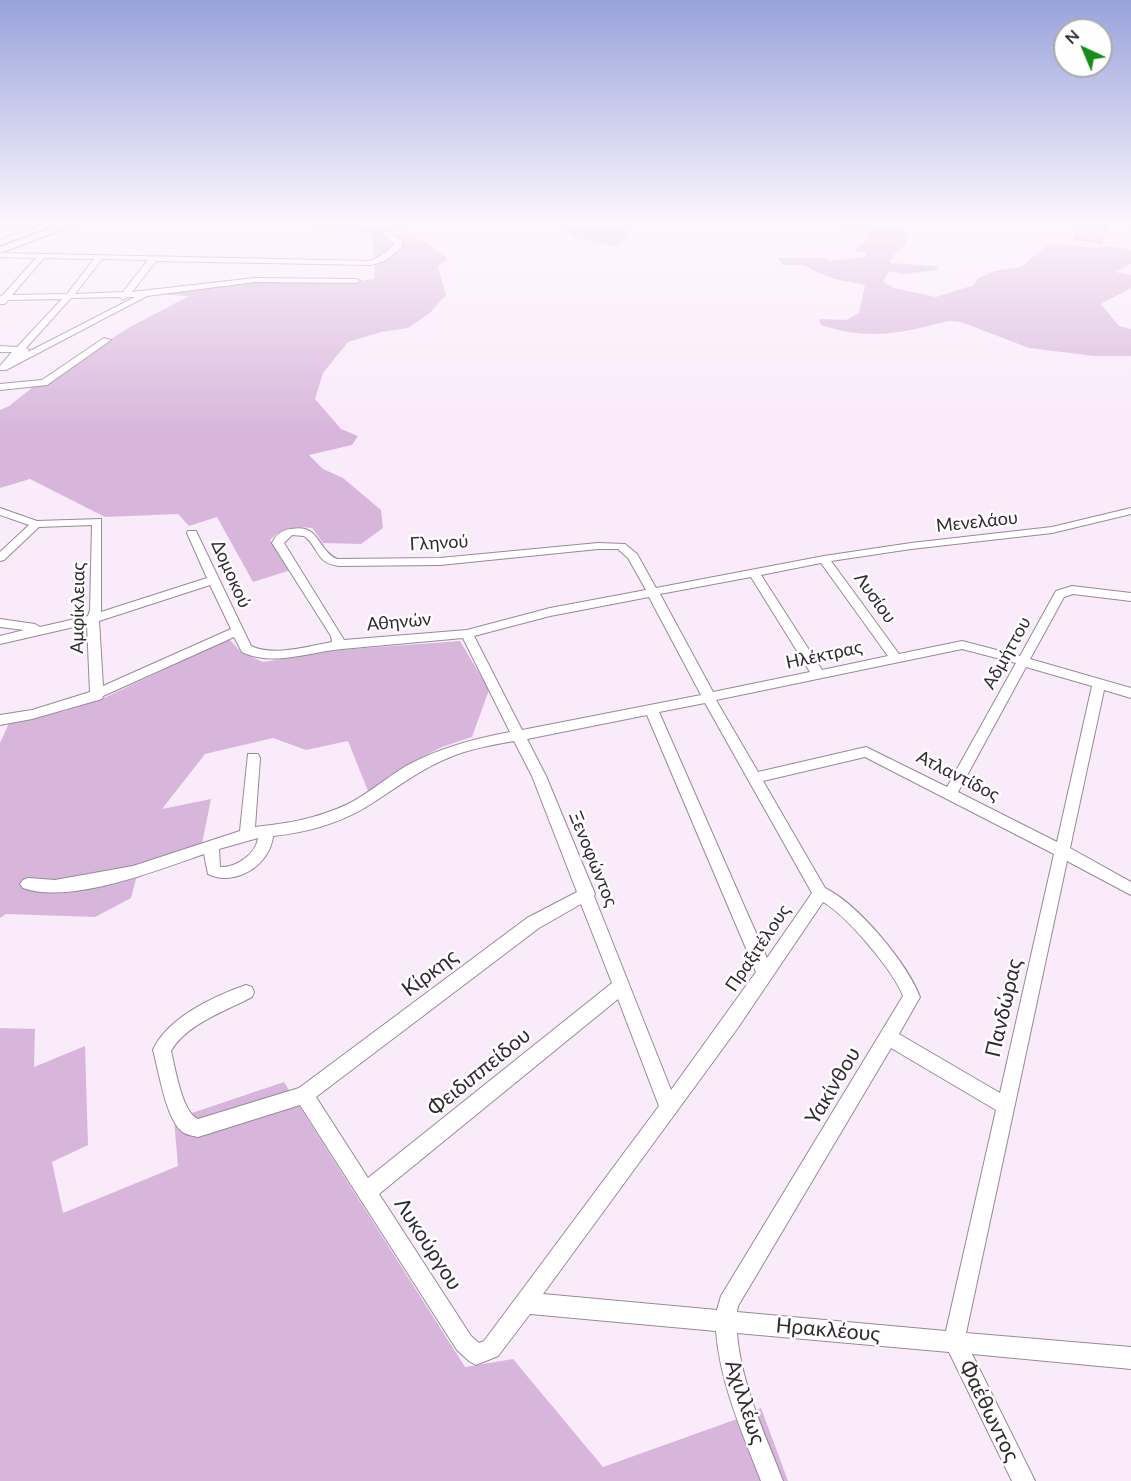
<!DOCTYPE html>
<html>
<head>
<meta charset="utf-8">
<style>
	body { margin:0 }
	#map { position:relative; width:1131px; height:1481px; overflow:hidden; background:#faebfb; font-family:Lato,sans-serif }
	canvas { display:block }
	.north { position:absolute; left:1053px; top:18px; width:60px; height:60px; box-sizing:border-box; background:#fefefe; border:2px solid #acaaac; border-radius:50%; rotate:316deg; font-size:16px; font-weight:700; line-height:24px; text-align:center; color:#312b31 }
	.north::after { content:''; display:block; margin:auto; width:21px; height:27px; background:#158d17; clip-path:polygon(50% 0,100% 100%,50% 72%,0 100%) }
</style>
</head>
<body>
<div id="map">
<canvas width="1131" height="1481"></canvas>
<div class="north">N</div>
</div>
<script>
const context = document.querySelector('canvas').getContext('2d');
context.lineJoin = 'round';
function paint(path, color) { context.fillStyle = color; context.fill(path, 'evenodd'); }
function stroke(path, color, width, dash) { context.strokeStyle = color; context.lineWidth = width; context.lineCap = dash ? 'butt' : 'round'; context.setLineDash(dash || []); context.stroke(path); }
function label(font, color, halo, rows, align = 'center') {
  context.font = font + ' Lato,sans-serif'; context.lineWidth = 5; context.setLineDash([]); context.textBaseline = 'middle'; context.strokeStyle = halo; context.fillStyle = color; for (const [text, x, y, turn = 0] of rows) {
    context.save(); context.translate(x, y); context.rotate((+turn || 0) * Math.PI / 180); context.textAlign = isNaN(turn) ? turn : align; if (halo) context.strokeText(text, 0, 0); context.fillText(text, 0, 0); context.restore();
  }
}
const green = new Path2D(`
	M307,222h86l1,8c10,7 12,5 22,8 12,4 22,13 32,21l-10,8 8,28 -15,17 -23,16 -27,4 -33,10 -25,31 -8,26 26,30 17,7 -6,9 -43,10 14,14 20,9 38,32 2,18 -22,16 -38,-1 -11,-15c-18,-1 -29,-1 -42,12l21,30 -38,12 -36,-65 -28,9 -11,-12 -73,3 -75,-38 -30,9v-78l9,-4 24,-19 19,-5 33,-27 45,-28 59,-31 -33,-2 91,-12h107l20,-3 1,-18 -3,-28 -15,1 -7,-7 -42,-2z
	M564,222h66v10l-11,13h-14l-33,-8z
	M834,222h72l-3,3 4,19 -14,12 -3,7 46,3 2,4 -34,4 -15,-3 -6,11 11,6 42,9 38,-12 4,-7 17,-7 26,-4 25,-21 8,-2 39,4 18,-2 20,4v14l-16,8 16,3v13l-30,16 18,22 12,3v27h-37l-65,-8 -68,-26 -12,-1c-48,12 -80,20 -128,4l-2,-6 27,1 13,-7 6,-28 -30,-6 -23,-9 -7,-5h-21l-7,-7h46l7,3 36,-4v-4l-12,-3 17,-15c-11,-8 -16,-14 -29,-9z
	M229,639l12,13 22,10 76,-12 121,-9 29,49 -17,47 -30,10 -35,18 -39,26 -20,-50 -42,9 -33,-12 -68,16 -43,55 49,-10 -10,50 -65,30 -5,19 -36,19 -89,-3 -6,4v-175l9,-20 56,-12 41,-14z
	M0,1028l35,1 -1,38 51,-21 3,99 -36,17 11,51 115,-47 -4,-47 110,-37 181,285 48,-8 90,108 134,-48 24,-11 27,73h-788z`);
const building = new Path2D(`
	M1082,222h26l-7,21 -26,-4z`);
const minor = new Path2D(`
	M1,222h10l19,7 20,-7h10l-60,23v-5l23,-8z
	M402,230h3v4l-12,1 9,6v6l-17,14 -14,4 -215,-4 -24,31 123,-14 101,1 4,2 -4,2 -101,-1 -108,14 -141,74h-6v-4l12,-14h-12v-6l17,1 45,-48 -54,1 -3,4h-5v-8l3,-1 33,-37 -36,-1v-4l370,8 9,-4 16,-13 -11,-8v-4zM44,258l50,1 -27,35 -55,1zM102,259l46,1 -25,32 -48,2zM120,297l3,3 5,-3h7l-107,55 1,-2 -3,-2 45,-50z
	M104,338l7,2 -64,45 -47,5v-6l42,-4z
	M0,508l37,13 64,-2v93l106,-34 -20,-45 1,-2h8l55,115c23,11 57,0 81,-4l-1,-6 -59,-93c4,-8 9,-13 19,-14 29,-6 26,21 46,30l103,-1 158,-15 27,1 12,10 19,34 168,-32 87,-13 141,-16 79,-19v6l-79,19 -141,16 -80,12 68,93 63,-13 58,15 36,-65 16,-5 59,7v8l-58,-7 -9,3 -34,62 101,29v10l-27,-8 -34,158 61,34v13l-64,-34 -101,472 165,14v22l-159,-15 63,127h-23l-63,-129 -212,-19c4,52 28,100 46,148h-22c-19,-49 -41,-98 -45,-150l-186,-17 -32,42 -22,9 -7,-4 -12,-11 -157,-245 -102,32c-4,-1 -10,-2 -14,-4 -18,-11 -25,-62 -31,-83 14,-32 61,-54 93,-65l6,2 2,5 -2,5c-26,14 -66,27 -81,54 4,16 11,62 27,68l101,-31 228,-170 50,-26 -45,-116 -18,-35c-22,4 -45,8 -66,17 -32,13 -58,35 -87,52 -27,15 -58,23 -88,26 -3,30 -39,51 -65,38l-4,-20c-46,16 -134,51 -181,34l-3,-4 3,-4 5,-2 27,2 78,-14 107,-35 8,-77h10l2,4 -5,69c34,-4 61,-8 93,-23 20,-10 38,-26 58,-38 33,-18 67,-27 104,-34l-47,-94c-40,4 -81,7 -121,11 -33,3 -69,18 -100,3l-8,-15 -131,59 -1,3 -70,20 -32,6v-10l32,-5 58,-18 -3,-68 -87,20v-8l24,-6 -24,-3v-8l35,5 5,3 48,-11 2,-6 2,-85 -53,2 -35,33 -4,1v-9l29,-27 -29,-10zM292,535l12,1c16,12 11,27 35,30l101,-1 158,-16h20l10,9 18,32 -96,18 -83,22 -123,10 -60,-97zM821,563l67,93 -66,14 -61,-95zM751,577l59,95 -97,20 -53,-98zM210,585l21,44 -128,57 -4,-65zM649,597l52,98 -179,35 -48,-94 76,-20zM962,649l54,14 -69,124 -81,-40 -108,25 -42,-72zM1026,667l66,19 -35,156 -99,-50zM705,703l107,190 -45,65 -108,-246zM647,715l109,257 -85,118 -77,-194 1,-2 -49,-118 -19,-37zM865,757l189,97 -54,239 -101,-59 21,-37c-13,-34 -61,-92 -95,-109l-62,-107zM258,838c-2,16 -22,30 -38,29l-1,-18zM823,902c23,13 71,69 80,94l-182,300 -4,14 -174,-16 194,-265zM581,904l31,79 -244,195 -52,-81 223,-169zM618,999l41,107 -175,235 -5,2 -8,-7 -92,-142zM891,1048l105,62 -50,221 -209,-19 1,-6z`);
const major = new Path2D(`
	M67,222h14l-81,31v-6z`);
const streetNames = [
	["Μενελάου",977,522,-6],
	["Γληνού",439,543,-3],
	["Δομοκού",231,574,66],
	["Λυσίου",875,598,54],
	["Αμφίκλειας",78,608,-89],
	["Αθηνών",399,622,-5],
	["Αδμήττου",1007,653,-61],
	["Ηλέκτρας",824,655,-12],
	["Ατλαντίδος",958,776,27],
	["Ξενοφώντος",593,859,68],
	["Πραξιτέλους",758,948,-56]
];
const nearStreetnames = [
	["Κίρκης",430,973,-37],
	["Πανδώρας",1004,1008,-77],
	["Φειδιππείδου",479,1072,-39],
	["Υακίνθου",833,1086,-59],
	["Λυκούργου",428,1244,57],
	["Ηρακλέους",828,1330,5],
	["Αχιλλέως",745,1402,72],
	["Φαέθωντος",989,1411,64]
];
paint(green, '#d8b6dc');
paint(building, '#f3c5f9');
stroke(building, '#ad9fae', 1.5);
stroke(minor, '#978a99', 2);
stroke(major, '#978a99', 3);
paint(minor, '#fff');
paint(major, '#fff');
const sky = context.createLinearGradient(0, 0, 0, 429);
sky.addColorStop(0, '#98a3db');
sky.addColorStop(0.52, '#fdf6fd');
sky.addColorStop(1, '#fdf6fd00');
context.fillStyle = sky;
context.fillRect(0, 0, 1131, 429);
label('18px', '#312b31', '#fefefe', streetNames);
label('21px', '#312b31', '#fefefe', nearStreetnames);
</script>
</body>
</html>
